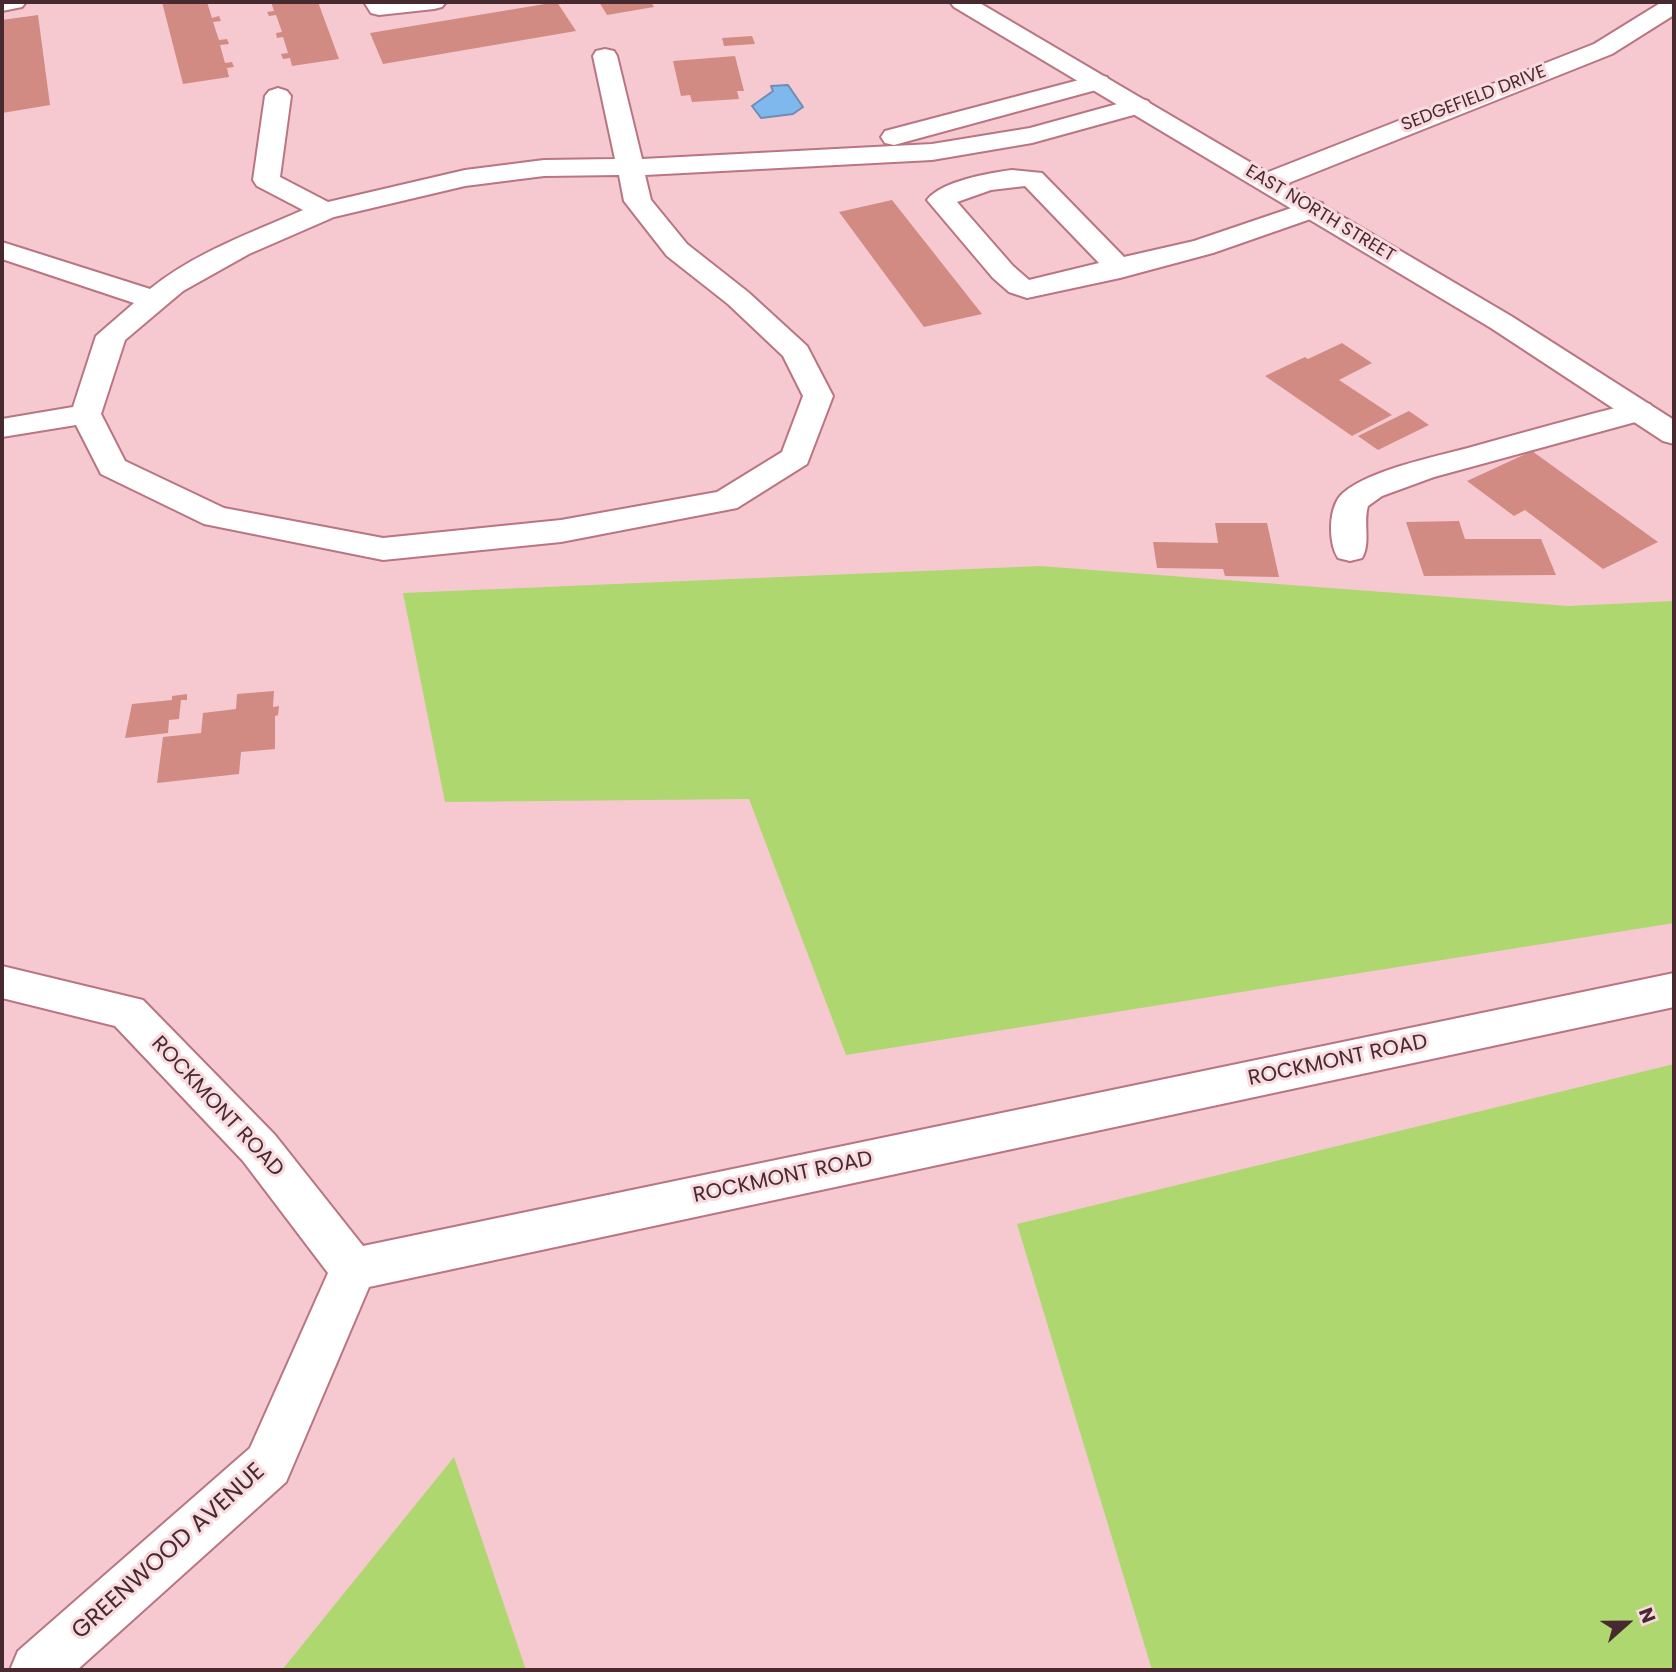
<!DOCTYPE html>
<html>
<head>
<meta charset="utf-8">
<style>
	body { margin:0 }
	#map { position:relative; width:1676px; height:1672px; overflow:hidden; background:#f6c9d0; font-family:Poppins,sans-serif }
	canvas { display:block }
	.frame { position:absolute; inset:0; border:4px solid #472a30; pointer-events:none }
	.north { position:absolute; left:1592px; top:1588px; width:70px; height:70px; -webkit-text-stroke:5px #f9dadf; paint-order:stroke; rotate:69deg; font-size:19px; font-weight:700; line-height:28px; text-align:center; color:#472a30 }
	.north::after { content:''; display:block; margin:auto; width:24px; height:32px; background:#472a30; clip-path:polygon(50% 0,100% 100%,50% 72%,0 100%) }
</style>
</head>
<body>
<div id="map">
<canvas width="1676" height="1672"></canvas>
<div class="frame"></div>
<div class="north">N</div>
</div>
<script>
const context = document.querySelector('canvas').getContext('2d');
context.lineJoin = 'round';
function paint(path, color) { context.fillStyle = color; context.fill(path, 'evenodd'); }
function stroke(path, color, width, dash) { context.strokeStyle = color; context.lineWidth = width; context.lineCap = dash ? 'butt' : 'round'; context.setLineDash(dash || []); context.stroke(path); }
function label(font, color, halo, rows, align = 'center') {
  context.font = font + ' Poppins,sans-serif'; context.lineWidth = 6; context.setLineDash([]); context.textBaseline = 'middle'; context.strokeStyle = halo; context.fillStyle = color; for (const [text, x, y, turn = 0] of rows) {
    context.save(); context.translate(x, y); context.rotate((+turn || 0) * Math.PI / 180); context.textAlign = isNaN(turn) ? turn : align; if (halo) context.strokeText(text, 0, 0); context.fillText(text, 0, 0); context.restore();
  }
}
const green = new Path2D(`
	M1040,566l528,40 106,-5v322l-828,132 -97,-256 -304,3 -42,-209z
	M1674,1064v606h-522l-135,-446z
	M454,1457l72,213h-244z`);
const water = new Path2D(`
	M788,85l15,22 -10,7 -32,4 -9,-12 21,-15 -2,-5z`);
const building = new Path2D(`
	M162,2h45l5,16 7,-2 2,5 -8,1 6,18 8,-1 2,5 -9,1 5,18 7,-1 2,5 -7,1 2,9 -46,7z
	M271,2h47l21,57 -47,7 -2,-8 -7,1 -2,-5 7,-1 -5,-16 -6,1 -1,-5 6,-1 -6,-17 -7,1 -2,-4 7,-1z
	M557,2l19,29 -193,33 -13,-31z
	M599,2h52l3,5 -47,8z
	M38,15l12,90 -48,8v-93z
	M752,36l3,8 -31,2 -2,-8z
	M735,56l9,35h-7l2,8 -47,3 -2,-7 -9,1 -8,-35z
	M892,200l90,114 -58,13 -85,-115z
	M1342,343l30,20 -33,17 53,35 -40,21 -87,-60 40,-19 3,2z
	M1409,411l20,14 -51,25 -20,-14z
	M1532,451l126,91 -55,27 -78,-59 -11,6 -47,-35z
	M1459,521l6,18h76l15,36 -132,1 -18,-54z
	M1215,523h52l12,54 -54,-1 -2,-7 -66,-1 -4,-26 65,1z
	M274,691l-1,16 6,-1 -1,9 -3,1v33l-34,3 -2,22 -82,9 6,-46 38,-4 2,-20 33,-4 1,-15z
	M187,694v6h-6l-2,19 -10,1 -1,13 -43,5 7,-34 40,-4v-4z`);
const minor = new Path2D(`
	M2,2h24l-4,5 -20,4z
	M364,2h82l-4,5 -8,2 -55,6 -8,-2z
	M1662,2h12v13l-62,39 -336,134 -9,2 -9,-2 -4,-6 4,-6 336,-132z
	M605,49l9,2 3,5 25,103 290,-15 98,-16 109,-30 9,3 4,5 -4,5 -116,32 -100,17 -287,15 6,25 36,44 61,48 59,54 26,50 -26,68 -70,44 -176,34 -178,18 -179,-36 -103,-50 -25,-49 -74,12v-18l71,-12 23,-71 38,-33 -132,-44v-17l148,47c44,-36 101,-56 153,-79l-46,-24 -4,-6 12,-84 4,-5 9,-3 9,3 4,5 -11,81 48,25 137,-32 79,-10 71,-1 -22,-103 3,-5zM619,175l5,26 43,55 61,48 55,52 20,40 -21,56 -65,40 -156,28 -178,18 -159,-30 -99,-47 -24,-47 24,-74 58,-49 66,-37 85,-37 131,-31 79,-10z
	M1098,75l9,2 3,5 -3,5 -213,58 -9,-2 -4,-6 4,-6z
	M1012,170l30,3 82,84 70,-16 118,-40 10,2 4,6 -4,6 -109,38 -93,25 -93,20 -18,-6 -16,-14 -66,-78c14,-19 63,-27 85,-30zM1025,186l74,77 -70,17 -16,-14 -56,-64 34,-12z
	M1639,402l11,2 4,7 -4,7 -216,59 -52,19 -14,10c-5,17 3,37 -6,52l-12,3 -12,-3c-10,-16 -10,-52 5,-65 27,-23 91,-36 125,-45 57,-16 114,-32 171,-46z
	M2,966l141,34 132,135 88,111 1311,-273v34l-1305,280 -83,195 -209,188h-67l8,-19 232,-203 78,-175 -85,-112 -128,-135 -113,-28z`);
const major = new Path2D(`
	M950,2h28l533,314 163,104v24l-11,-3 -172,-113 -537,-321z`);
const farStreetnames = [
	["SEDGEFIELD DRIVE",1474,99,-21],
	["EAST NORTH STREET",1320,214,31]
];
const streetNames = [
	["ROCKMONT ROAD",1338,1061,-12],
	["ROCKMONT ROAD",217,1107,47],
	["ROCKMONT ROAD",783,1178,-12]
];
const nearStreetnames = [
	["GREENWOOD AVENUE",169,1552,-42]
];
paint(green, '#aed770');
paint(water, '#7fb8ed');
stroke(water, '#6e8db4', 2);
paint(building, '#d18b82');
stroke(minor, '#b97582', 4);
stroke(major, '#b97582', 4);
paint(minor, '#fff');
paint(major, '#fff');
label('18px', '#472a30', '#f9dadf', farStreetnames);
label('21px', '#472a30', '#f9dadf', streetNames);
label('24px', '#472a30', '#f9dadf', nearStreetnames);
</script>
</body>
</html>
